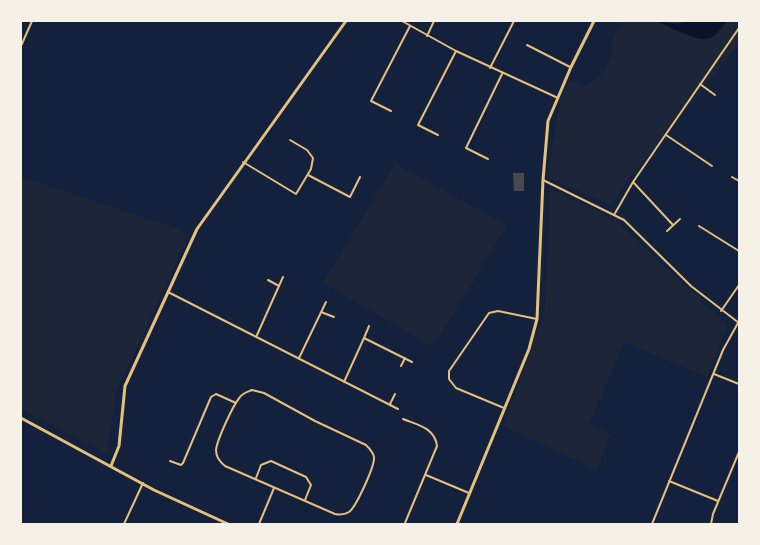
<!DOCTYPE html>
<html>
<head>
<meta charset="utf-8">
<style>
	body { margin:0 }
	#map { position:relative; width:760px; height:545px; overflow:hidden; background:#14213d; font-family:"Open Sans",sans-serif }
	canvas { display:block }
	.frame { position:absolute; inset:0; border:22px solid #f6f1e7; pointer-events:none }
</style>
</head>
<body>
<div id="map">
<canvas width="760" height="545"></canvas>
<div class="frame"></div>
</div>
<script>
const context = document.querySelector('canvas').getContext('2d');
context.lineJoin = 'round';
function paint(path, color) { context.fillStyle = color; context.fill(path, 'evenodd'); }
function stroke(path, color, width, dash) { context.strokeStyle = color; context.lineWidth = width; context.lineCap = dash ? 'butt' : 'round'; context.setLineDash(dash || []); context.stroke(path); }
const green = new Path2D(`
	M623,21h116v23l-113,139 -15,22 -64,-28 13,-76 9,-21 15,6 14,-8 8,-10 5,-14 2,-15z
	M395,164l112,61 -74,122 -110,-64z
	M22,177l157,52c6,4 7,8 6,15l-69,148 -9,61 -86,-44z
	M551,190l64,30 113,105 -21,52 -83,-35 -34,82 20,10 -13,36 -94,-44 41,-111z`);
const water = new Path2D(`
	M657,21l20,3 11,-3h39c-5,6 -10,14 -17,17 -10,6 -42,-12 -53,-17z`);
const building = new Path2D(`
	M513,173h11v18h-10z`);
const minor = new Path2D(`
	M402,21l54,30 102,47
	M427,36l7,-15
	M527,45l43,22
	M21,46l11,-25
	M490,68l24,-47
	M700,84l15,11
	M391,111l-20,-10 39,-75
	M438,135l-20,-10 38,-74
	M666,135l46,31
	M488,159l-22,-11 36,-74
	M243,162l53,32 15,-25 2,-11 -6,-8 -17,-10
	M308,175l42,22 10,-20
	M732,177l7,4
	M543,180l81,40 67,66 48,37
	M633,182l40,43
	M614,215l19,-33 106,-154
	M699,226l40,25
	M667,231l13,-12
	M268,280l11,6
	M168,292l230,117
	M721,311l18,-26
	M321,312l13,5
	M257,335l26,-58
	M364,338l5,-12
	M299,358l27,-56
	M401,366l4,-8
	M714,374l25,10
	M344,382l20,-44 48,24
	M252,390l12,3 51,28 51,24c3,3 7,7 8,12 1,9 -18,50 -25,55 -5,3 -9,3 -14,2l-110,-48c-5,-4 -9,-9 -9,-16 1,-10 17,-45 24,-53 3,-4 7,-5 12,-7z
	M390,404l5,-10
	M504,408l-48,-20 -7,-9v-8l40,-58 9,-2 39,8
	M403,419c15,6 32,9 34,27l-32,77
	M170,461l11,4 2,-2 28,-66 5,-3 20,9
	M426,475l43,18
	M256,478l5,-13 10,-4 35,16 5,8 -6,15
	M669,481l49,20
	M124,524l19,-41
	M259,524l15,-36
	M652,524l71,-174 15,-27
	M711,524l2,-10 26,-62`);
const tertiary = new Path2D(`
	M21,418l133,72 74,34
	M111,466l8,-20 6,-60 72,-157 149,-208
	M457,524l72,-175 8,-30 6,-139 5,-59 23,-54 23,-46`);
paint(green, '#1d2539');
paint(water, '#0b132b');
paint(building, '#48494c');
stroke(minor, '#e5c07b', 2);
stroke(tertiary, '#e5c07b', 3);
</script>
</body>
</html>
